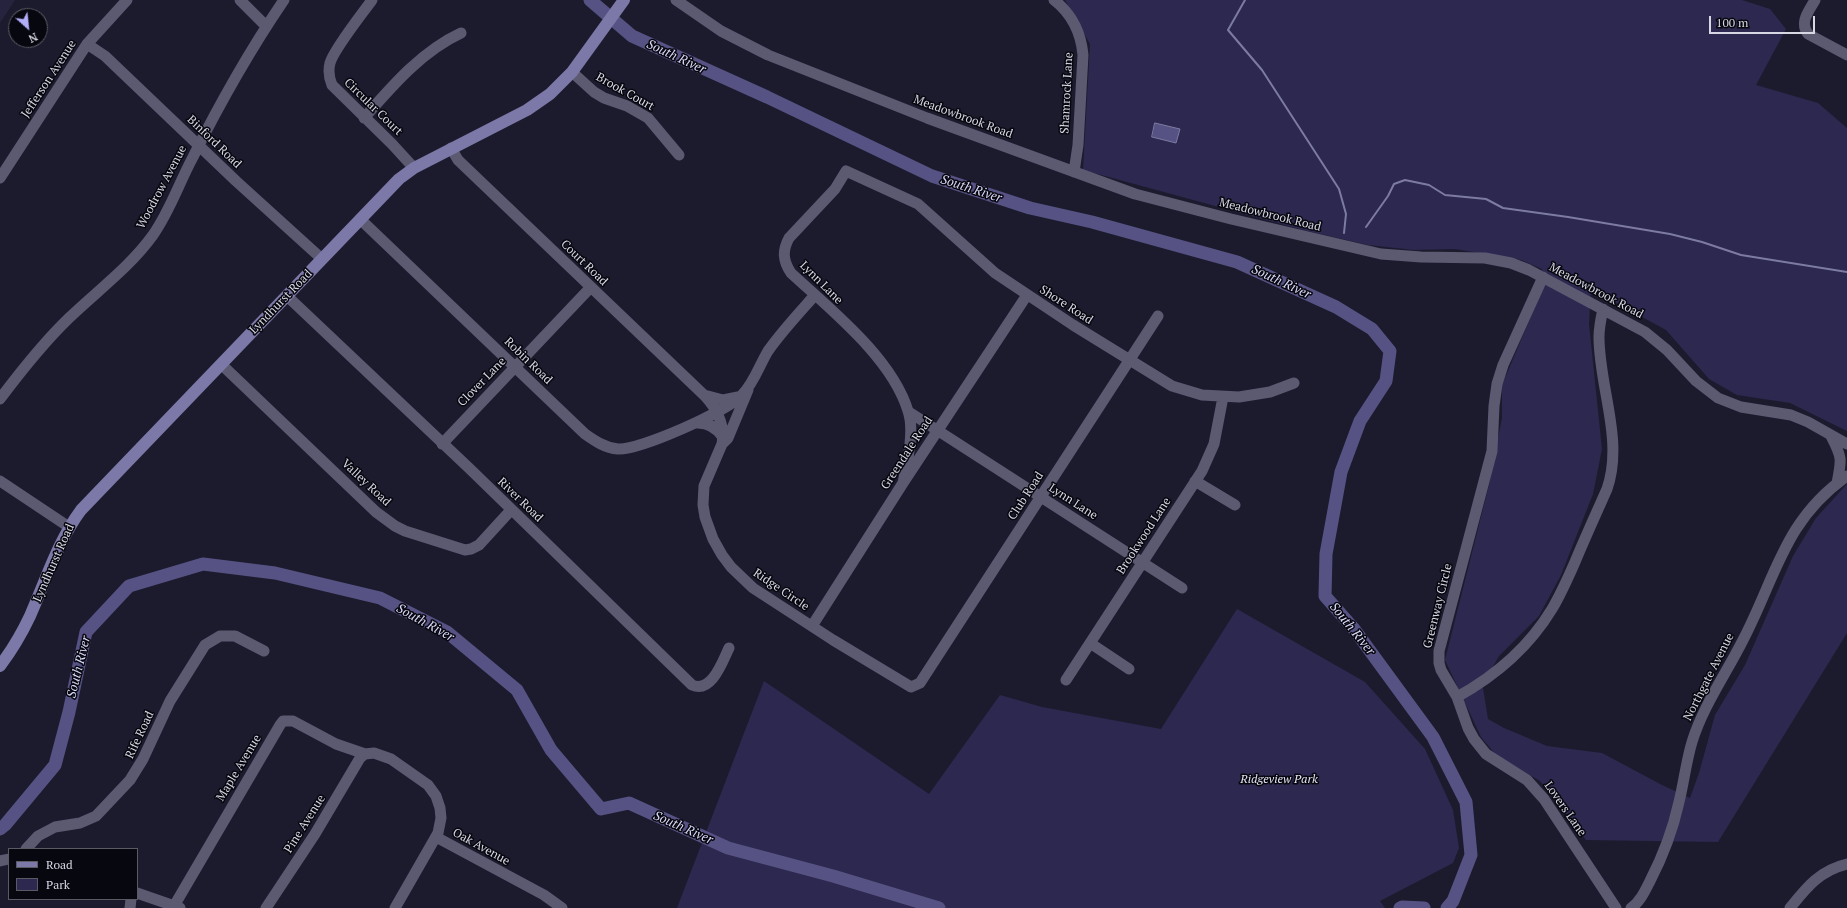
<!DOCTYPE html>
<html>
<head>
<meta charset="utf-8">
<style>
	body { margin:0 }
	#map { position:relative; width:1847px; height:908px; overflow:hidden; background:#1c1b2e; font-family:"PT Serif",serif }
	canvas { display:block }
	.legend { position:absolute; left:8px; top:848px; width:130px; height:52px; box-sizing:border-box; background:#07070f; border:1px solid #5a5a64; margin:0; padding:5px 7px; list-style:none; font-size:12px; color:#d7d7e4 }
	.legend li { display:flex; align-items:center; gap:8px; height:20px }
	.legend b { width:20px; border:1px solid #5a5a64 }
	.north { position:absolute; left:8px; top:8px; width:40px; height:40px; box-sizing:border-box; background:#07070f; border:1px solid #5a5a64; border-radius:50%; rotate:153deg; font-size:11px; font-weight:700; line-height:16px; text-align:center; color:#d7d7e4 }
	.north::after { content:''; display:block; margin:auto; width:14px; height:18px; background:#b2adf9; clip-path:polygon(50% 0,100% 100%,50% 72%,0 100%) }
	.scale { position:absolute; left:1709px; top:16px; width:106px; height:18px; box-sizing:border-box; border:2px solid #d7d7e4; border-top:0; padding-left:5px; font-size:12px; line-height:14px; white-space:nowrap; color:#d7d7e4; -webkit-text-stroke:3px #07070f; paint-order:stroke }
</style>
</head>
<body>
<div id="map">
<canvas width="1847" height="908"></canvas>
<ul class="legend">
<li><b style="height:5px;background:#7c79a8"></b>Road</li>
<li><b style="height:11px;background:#2c284f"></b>Park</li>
</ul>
<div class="north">N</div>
<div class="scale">100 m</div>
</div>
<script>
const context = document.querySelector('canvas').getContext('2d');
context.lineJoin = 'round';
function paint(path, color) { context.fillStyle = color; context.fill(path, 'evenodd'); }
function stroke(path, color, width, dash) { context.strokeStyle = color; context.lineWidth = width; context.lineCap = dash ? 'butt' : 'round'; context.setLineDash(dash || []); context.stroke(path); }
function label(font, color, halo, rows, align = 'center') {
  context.font = font + ' "PT Serif",serif'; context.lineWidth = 3; context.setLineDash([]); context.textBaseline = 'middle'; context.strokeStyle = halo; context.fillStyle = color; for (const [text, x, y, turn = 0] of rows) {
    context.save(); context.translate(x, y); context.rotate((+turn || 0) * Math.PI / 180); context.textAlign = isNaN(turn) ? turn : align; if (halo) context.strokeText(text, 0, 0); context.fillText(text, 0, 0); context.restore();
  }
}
const built = new Path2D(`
	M0,0h15l-15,23z`);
const green = new Path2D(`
	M1065,0h677l28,9 16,20 -30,56 62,18 29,25v303l-57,-28 -53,-8 -28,-16 -43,-49 -75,-41 -2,35 13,125 -9,45 -32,81 -22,41 -40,40 -8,14 -10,6 7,43 16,9 43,18 55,7 60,32 28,13 9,-25 16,-58 30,-50 48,-109 23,-38 31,-34v149l-129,209 -132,-2 -46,-59 -44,-26 -15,-18 -36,-77 44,-175 13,-67v-33l41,-97 -1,-19 -21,-9 -66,-11 -41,1 -46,-5 -61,-14 -224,-61 7,-126z
	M1237,609l128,73 60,67 28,61 6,38 -6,15 -73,38 5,7h-708l87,-227 165,113 71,-99 42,12 119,22z`);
const water = new Path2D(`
	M1155,123l25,6 -4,14 -24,-6z`);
const stream = new Path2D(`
	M1245,0l-17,30 34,40 77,119 7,25 -2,19
	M1366,227l22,-31 6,-12 11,-4 24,5 16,10 41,4 17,9 65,9 102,17 32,8 39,13 106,17`);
const river = new Path2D(`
	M590,0l42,36 135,61 165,79 98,32 62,14 145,40 99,45 36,22 18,22 -4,30 -26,40 -19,51 -15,82 -1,42 29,33 79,108 33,65 5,53 -18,46 -6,7
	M0,829l5,-4 50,-60 14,-53 17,-80 43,-46 74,-22 72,9 105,25 67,34 70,58 34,60 50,59 28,-6 99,45 105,28 106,32
	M1400,908l2,-1 22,1`);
const minor = new Path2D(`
	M240,0l26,26
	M372,0c-10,14 -38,49 -42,63 -2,8 -1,15 2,22l60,59 22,24
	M676,0l45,31 47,24 159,63 208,76 96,25 150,35 40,3 64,1 26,5 18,7 116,62 22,18 29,31 22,17 23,9 50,8 17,7 39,22
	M1054,0c18,14 27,33 29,55l-5,90 -4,27
	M1815,0c-6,11 -16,22 -7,34l39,21
	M87,44l18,12 131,125 86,78
	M572,72l22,20 10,6 23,8 21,12 31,37
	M364,118c28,-32 58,-67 97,-85
	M451,148l7,12 247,236c12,13 20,30 17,48l-18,42 -1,19 2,12 8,22 9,16 9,12 22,21 80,52 78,47 9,-4 238,-367
	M0,178l87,-134 40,-44
	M360,219l225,215c10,7 20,14 33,15 22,1 108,-37 124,-54 12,-12 17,-29 26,-44 14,-20 31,-38 47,-56
	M1543,277l-40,88 -6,19 -3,22 -2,45 -53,200v12l2,7 16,27 11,31 6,11 12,15 41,26 17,19 72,109
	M287,296l183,173 222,216c20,9 31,-25 37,-37
	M221,364l155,148 19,14 10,5 60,19 6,-1 8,-4 32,-35
	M704,395l19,5 15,-3
	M0,399c21,-28 43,-56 69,-81 28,-27 61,-51 84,-83 17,-24 26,-52 40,-78 27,-54 57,-107 91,-157
	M909,412l273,176
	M695,423c12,-1 21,4 28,14
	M1831,436c11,21 11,23 6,47
	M442,444l149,-157
	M722,444l6,-6 20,-48
	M0,481l69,46
	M1195,481l40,24
	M903,483c4,-20 12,-52 5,-72 -16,-53 -77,-101 -117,-138 -8,-12 -9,-22 -2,-35l46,-49 11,-18 72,33 77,69 78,52 99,61 30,9 37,2 31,-5 24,-9
	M812,626l91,-143 124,-188
	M1090,643l39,26
	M1066,680l136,-209 12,-27 9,-47
	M1457,697c38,-21 72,-50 95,-88 9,-15 16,-31 23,-47 10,-24 21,-48 32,-73 17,-49 -8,-102 -8,-152 0,-10 2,-19 4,-28
	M436,837l108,58 18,13
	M26,849l12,-13 17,-9 25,-4 16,-7 34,-36 13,-21 27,-58 35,-56 15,-9h15l29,15
	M0,861l9,-2
	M137,893l43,15
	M174,906l106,-181 3,-4h10l43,23 29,10
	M130,908l1,-9
	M266,908l49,-74 45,-76 5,-4 9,-1 17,6 37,26 8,11 4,12 1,10 -3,15 -43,75
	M1631,908c9,-6 14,-17 19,-27 13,-25 23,-52 29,-79 5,-20 7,-40 13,-60 11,-36 34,-68 51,-102 33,-63 41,-120 104,-164
	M1790,908c16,-20 30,-38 57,-44`);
const major = new Path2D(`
	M0,666c12,-16 22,-33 30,-50 16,-36 28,-75 51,-106l318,-331 15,-11 113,-58 23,-16 22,-22 52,-72`);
const streetNames = [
	["Jefferson Avenue",49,79,-57],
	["Brook Court",625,92,29],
	["Shamrock Lane",1067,93,-87],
	["Circular Court",373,107,44],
	["Meadowbrook Road",963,117,20],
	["Binford Road",214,142,44],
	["Woodrow Avenue",162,187,-62],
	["Meadowbrook Road",1270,215,14],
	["Court Road",584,263,44],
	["Lynn Lane",821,283,45],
	["Meadowbrook Road",1596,291,28],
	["Lyndhurst Road",281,302,-46],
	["Shore Road",1066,305,33],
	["Robin Road",528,361,44],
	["Clover Lane",482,382,-46],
	["Greendale Road",907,453,-57],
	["Valley Road",366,483,43],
	["Club Road",1026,496,-57],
	["River Road",520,500,44],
	["Lynn Lane",1073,502,33],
	["Brookwood Lane",1144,536,-57],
	["Lyndhurst Road",54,563,-66],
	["Ridge Circle",781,590,34],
	["Greenway Circle",1438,606,-76],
	["Northgate Avenue",1709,677,-63],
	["Rife Road",140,735,-65],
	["Maple Avenue",239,768,-59],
	["Lovers Lane",1565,809,55],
	["Pine Avenue",305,824,-58],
	["Oak Avenue",481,847,29]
];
const parkNames = [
	["Ridgeview Park",1279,780]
];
const waterNames = [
	["South River",676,57,25],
	["South River",971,189,18],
	["South River",1281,282,25],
	["South River",425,623,29],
	["South River",1352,629,51],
	["South River",79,667,-76],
	["South River",683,828,24]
];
paint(built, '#25233d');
paint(green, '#2c284f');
paint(water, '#565384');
stroke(water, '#7d7ba1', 1);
stroke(stream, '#7d7ba1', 2);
stroke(river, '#565384', 13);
stroke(minor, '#5b5a71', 11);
stroke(major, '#7c79a8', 12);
label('12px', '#d7d7e4', '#07070f', streetNames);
label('italic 12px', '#e3e3f3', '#07070f', parkNames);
label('italic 13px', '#d8d8f8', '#07070f', waterNames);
</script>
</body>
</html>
